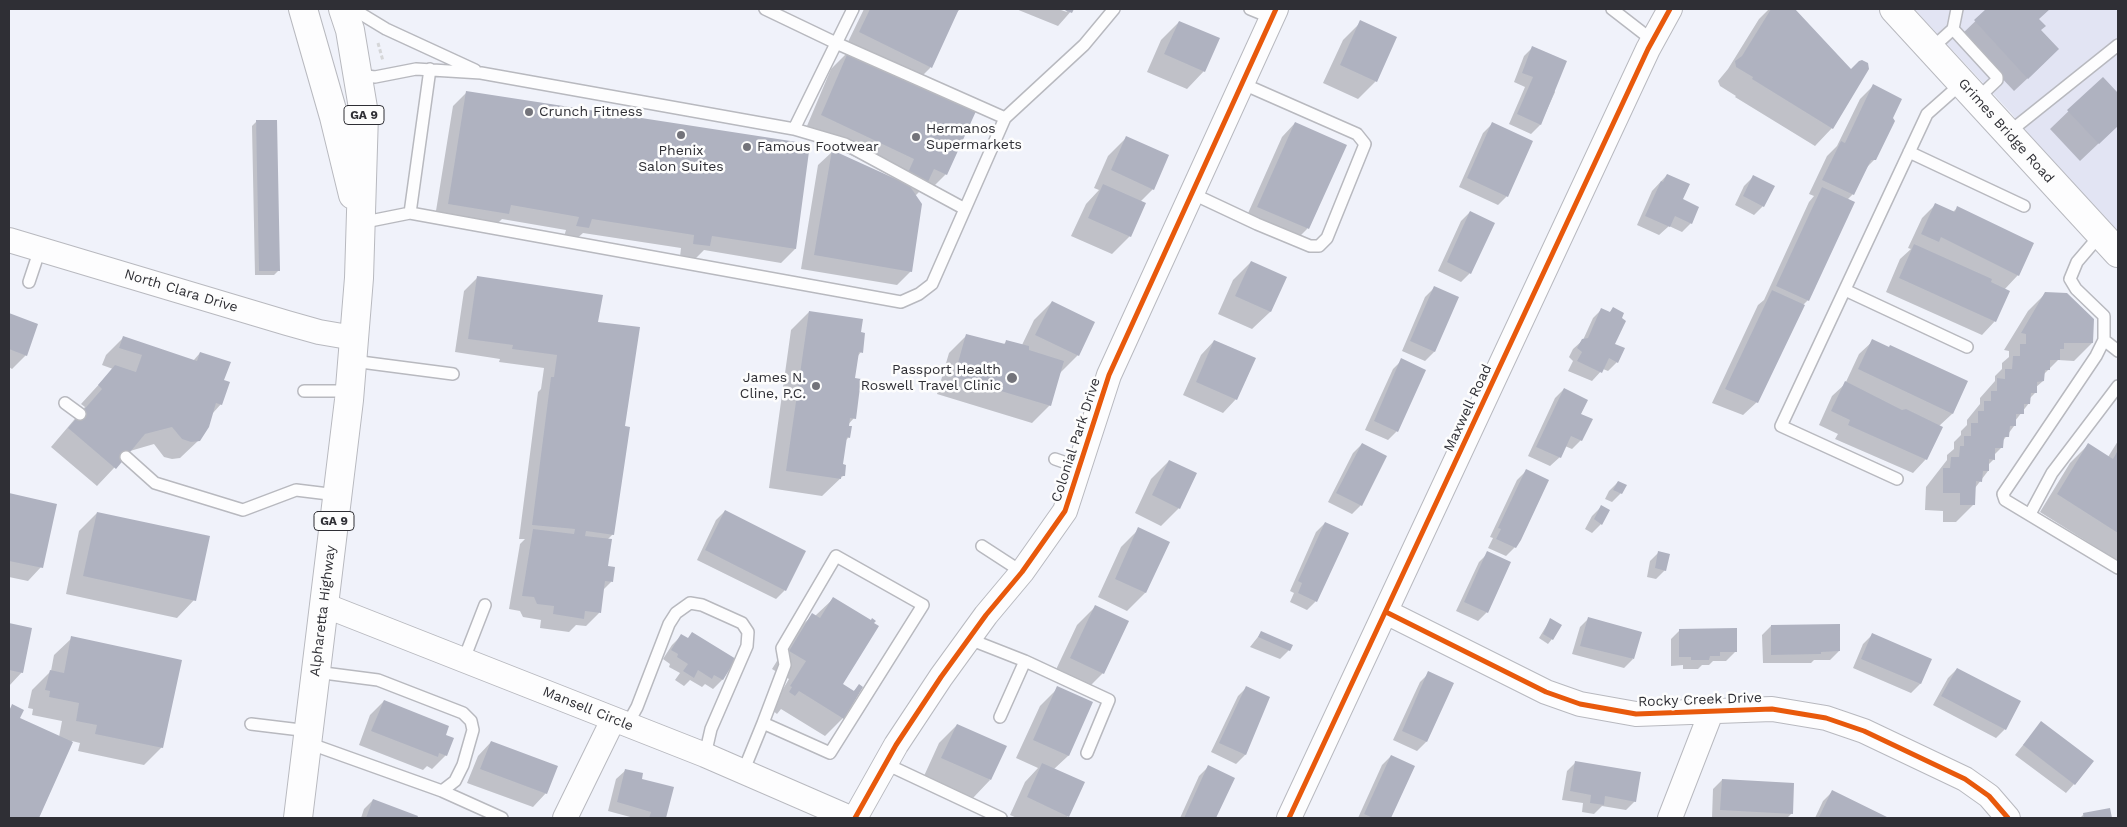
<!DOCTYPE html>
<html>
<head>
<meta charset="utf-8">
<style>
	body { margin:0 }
	#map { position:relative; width:2127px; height:827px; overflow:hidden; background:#f0f2fa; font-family:"Work Sans",sans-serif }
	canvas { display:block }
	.frame { position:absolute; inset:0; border:10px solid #2f2f35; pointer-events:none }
</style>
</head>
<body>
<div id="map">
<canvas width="2127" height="827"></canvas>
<div class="frame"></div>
</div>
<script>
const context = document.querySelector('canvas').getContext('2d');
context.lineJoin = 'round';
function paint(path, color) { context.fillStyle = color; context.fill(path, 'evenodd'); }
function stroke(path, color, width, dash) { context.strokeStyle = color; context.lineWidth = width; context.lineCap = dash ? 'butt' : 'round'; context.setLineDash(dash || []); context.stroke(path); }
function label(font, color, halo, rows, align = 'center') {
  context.font = font + ' "Work Sans",sans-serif'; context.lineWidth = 5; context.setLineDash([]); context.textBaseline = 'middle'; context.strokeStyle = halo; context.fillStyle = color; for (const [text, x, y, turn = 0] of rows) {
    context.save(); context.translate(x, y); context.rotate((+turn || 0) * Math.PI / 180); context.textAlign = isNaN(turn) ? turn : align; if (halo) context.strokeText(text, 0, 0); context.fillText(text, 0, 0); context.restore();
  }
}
const built = new Path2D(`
	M1914,9h204v227l-80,-86 -26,-36z`);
const shadow = new Path2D(`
	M864,9h96l-5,5 -25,54 -14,14 30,92 -18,18 -6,-3 -7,7 -4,75 -14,14 -96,-16 17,-104 14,-13 64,29 1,-4 -93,-44 27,-64 18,-18 -3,-5z
	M1016,9h42l9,3 -2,-3h8l-15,17z
	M1769,9h24l58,62 -19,57 -17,18 -80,-49 1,-1 -16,-10 -2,-5 10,-12 31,-50z
	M1988,9h61l-11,10 6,44 -30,28 -53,-56z
	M1179,22l25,49 -17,18 -40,-17 14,-32z
	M1361,22l15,59 -18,18 -35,-16 20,-43z
	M1533,47l22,45 -15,33 -9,9 -22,-10 16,-37 -11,-5 10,-26z
	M2103,78l15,17v30l-38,36 -30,-32z
	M1873,86l2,73 -10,10 -12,25 -6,6 -39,100 -6,6 -45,96 -14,13 -31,-12 46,-98 6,-5 45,-98 5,-6 -5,-2 18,-38 10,-10 23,-47z
	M467,92l341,53 -13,104 -14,14 -77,-13 -9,9 -15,-2 1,-9 -98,-15 -9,8 -11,-1 3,-10 -64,-11 -8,8 -59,-10 18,-111z
	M256,122l23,148 -5,5h-19l-3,-149z
	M1295,123l50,22 -38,84 -13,13 -49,-22 37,-83z
	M1492,124l15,72 -9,9 -39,-18 24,-54z
	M1126,138l27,51 -13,13 -10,34 -18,18 -41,-18 15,-32 13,-14 -5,-2 14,-32z
	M1667,175l14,25 10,23 -9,9 -13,-6 -10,9 -22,-10 15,-34z
	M1753,177l10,29 -9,9 -19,-10 9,-19z
	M1936,204l17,8 5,-5 60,68 -14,15 -9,31 -13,14 -96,-43 14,-33 11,-10 -3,-1 14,-30z
	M1470,212v61l-9,9 -23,-11 23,-50z
	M1251,262l34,16 -15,34 -18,17 -34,-15 15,-34z
	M477,278l120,45 27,105 -11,106 -6,6v27l4,15 -8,8 -4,23 -13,13 -10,-1 -7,7 -29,-4 1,-8 -18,-3 -3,-6 -11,-2 11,-65 5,-5h-6l19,-147 3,-3 3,-21 -45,-6 1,-3 -45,-7 9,-61z
	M1434,288l24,9 -24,55 -9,9 -23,-10 23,-54z
	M2046,293l46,50 -18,18 -16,-1 -15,15v6l-8,7v5l-6,6v4l-14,18 -1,5 -12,16v5l-8,8v4l-6,6v6l-13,17 -1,16 -18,18h-13v-11l-18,-1 1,-23 21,-27v-5l7,-6v-7l7,-7v-4l6,-6v-5l13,-16v-6l15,-17v-5l7,-7v-6l7,-6v-6l-5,-1 24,-39z
	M1052,302l26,53 -19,19 -9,31 -18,18 -95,-29 12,-41 18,-18 36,10 4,-4 15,4 12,-25z
	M1602,309l7,4 4,-4 1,36 3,17 -9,9 -5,-2 -11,12 -24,-10 5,-10 -4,-4 4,-8 10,-9 10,-22z
	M809,312l51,21 1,19 -4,5 -3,22v39l-8,9 3,10 -4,4 -3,24 2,10 -22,21 -53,-8 22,-158z
	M9,315l28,9 -11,31 -14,14 -3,-2z
	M123,338l70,23 7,-8 23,28 -2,23 -9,10 -13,26 -19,18 -8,1 -8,-2 -10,-13 -24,7 -33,35 -46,-39 34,-40 -4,-3 32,-35 -11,-4 4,-10z
	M1214,341l22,58 -13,14 -40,-18 18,-40z
	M1873,341l93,41 -14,32 -13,12 -13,33 -13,14 -78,-34 3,-5 -19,-9 13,-29 13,-12 14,-30z
	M1402,360l-5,71 -9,9 -23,-10 28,-61z
	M1564,389l15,25 2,26 -9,9 -7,-3 -5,11 -10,9 -22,-10 27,-58z
	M2118,441v120l-78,-49 30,-49 18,-18 20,12z
	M1362,444l-1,61 -9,9 -24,-12 25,-49z
	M1169,461l10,47 -18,18 -26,-13 16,-34z
	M1526,471l-11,76 -9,9 -18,-8 5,-10 -3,-1 27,-57z
	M1618,482l3,11 -9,9 -7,-3 4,-8z
	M9,495l46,10 -14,62 -13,14 -19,-4z
	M1601,507v17l-9,9 -7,-4 7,-13z
	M725,511l79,41 -19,38 -9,9 -79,-39 19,-40z
	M97,513l97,87 -17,18 -111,-24 13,-63z
	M1325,523l-9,78 -9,9 -17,-8 4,-9 -4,-2 26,-59z
	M1139,529l29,14 -23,50 -18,18 -29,-14 23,-50z
	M1659,552l6,18 -9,9 -9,-2 3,-16z
	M1488,553l-1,59 -9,9 -22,-10 23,-49z
	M833,599l8,86 12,7 6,-6 -16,32 -18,18 -44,-27 -4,5 -5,-4 2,-6 15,-25 -17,-10 23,-37 18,-17 2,1z
	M1095,607l8,66 -18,18 -32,-15 24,-51z
	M1589,618l44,41 -9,9 -52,-14 8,-27z
	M1550,620l2,19 -4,5 -9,-6z
	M9,625l22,4 -9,43 -13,14z
	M1771,626l68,25 -9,9h-16l-3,3h-48l-1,-28z
	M1680,630l55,22 -9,9h-13l-4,4h-7l-4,4h-15v-4l-12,1v-27z
	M1261,633l28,17 -9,9 -30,-12z
	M1872,635l58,25 -10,24 -9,9 -58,-25 10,-24z
	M681,636l53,23 -12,21 -9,9 -8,-5 -3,3 -12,-7 -6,6 -9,-6 5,-7 -11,-6 1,-3 -7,-5 9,-14z
	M72,638l90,109 -18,18 -66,-14 2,-8 -8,-2 -35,77h-28v-108l3,-4 6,13 41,18 3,-16 -30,-6 1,-6 -5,-1 4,-18 19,-19 3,-16z
	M1957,669l48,60 -9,9 -63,-33 15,-27z
	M1429,673l-3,69 -9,9 -24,-11 27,-58z
	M1247,687l21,10 -23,58 -9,9 -25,-12 27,-56z
	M1058,688l33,15 -23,53 -14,13 14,47 -2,2h-49l-7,-3 15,-33 13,-14 -22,-10 24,-52z
	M384,701l61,35 1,19 -14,14 -5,-3 -4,4 -64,-25 11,-30z
	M2041,723l33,61 -8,9 -51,-38z
	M957,725l33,55 -17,18 -49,-22 15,-33z
	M491,742l55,51 -13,14 -66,-24 11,-27z
	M1391,756l22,10 -23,52h-32l24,-53z
	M1576,762l59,39 -9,9 -24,-4 -8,8 -12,-2 1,-9 -21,-3 5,-29z
	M1208,767l25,11 -19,40h-34l19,-42z
	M626,770l14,10 25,37 -1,1h-30l-26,-7 8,-32z
	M1722,780l70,33 -5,5h-75l1,-29z
	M1832,792l54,26h-71l8,-17z
	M373,800l43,17 -1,1h-54l3,-9z
	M2109,809l2,9h-31l4,-4z`);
const building = new Path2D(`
	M870,9h89l-27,59 -73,-36z
	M1062,9h12l-2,4z
	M1771,9h24l56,60 8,-8 3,-1 6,3 1,6 -36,60 -81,-50 1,-2 -17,-10 -1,-6 7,-5z
	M1986,9h64l-11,10 7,7 -5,4 18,19 -31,30 -54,-59z
	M1360,20l37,17 -20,45 -37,-17z
	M1179,21l41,17 -15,34 -41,-18z
	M1532,46l35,15 -26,64 -24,-11 16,-37 -11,-4z
	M849,50l128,59 -30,66 -13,-6 -8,17 -19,-11 7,-16 -93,-44z
	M2103,77l15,16v33l-19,18 -32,-34z
	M1873,84l29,15 -9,19 2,3 -19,39h-5l-17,35 -32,-15 19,-39 4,2z
	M466,91l344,53 -14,105 -84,-13 -2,10 -17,-2 1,-9 -102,-16 -3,9 -13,-2 3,-9 -68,-12 -2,9 -61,-10z
	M256,120h21l3,151h-21z
	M1295,122l52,23 -38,84 -52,-22z
	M1492,122l41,19 -25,56 -41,-19z
	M1126,136l43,19 -15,35 -43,-20z
	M832,150l77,35 13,19 -10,68 -98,-17z
	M1667,174l23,10 -7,15 16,8 -7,17 -17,-8 -5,11 -25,-11 16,-35 2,1z
	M1753,175l22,11 -11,21 -21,-11z
	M1103,184l43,19 -15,34 -43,-19z
	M1822,187l33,15 -46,99 -33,-15z
	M1935,203l20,9 2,-6 77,37 -15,33 -78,-39 -2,5 -18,-8z
	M1470,211l25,12 -24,51 -24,-12z
	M1914,244l78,35 -1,3 19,9 -14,31 -97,-44z
	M1251,261l36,16 -16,35 -36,-16z
	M477,276l126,19 -5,27 42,5 -15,99 5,1 -16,108 -28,-4 -1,5 27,3 -4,27 7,1 -2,15 -8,-1 -4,32 -16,-2 -1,8 -31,-5 1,-8 -17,-2 -3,-7 -12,-1 11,-67 41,5 1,-5 -43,-4 19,-148h3l3,-22 -45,-6 1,-4 -45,-6z
	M1434,286l25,11 -24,55 -25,-11z
	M1772,290l33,15 -47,98 -33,-14z
	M2045,292l22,1 27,26 -1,24h-29v6h-4v11h-10v10h-5l-1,11 -7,1v11h-6l-1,11h-6v10h-8v12h-6l-1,11h-5l-1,11h-8v12l-6,-1v12h-6l-1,11 -6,-1 -1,24h-15v-12h-17v-25h7l1,-11h8l1,-11h4v-10h7v-13h7v-12h6v-10h7v-10h6v-13l8,1v-10h7l1,-13h7v-12h6v-10l-5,-1z
	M1052,301l43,21 -16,34 -44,-21z
	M1613,307l11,6 -2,5 4,3 -11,23 10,4 -7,15 -9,-5 -7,15 -25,-12 5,-9 -5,-4 5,-9 6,-1 13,-30 9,4z
	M809,311l54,8 -2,13 4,1 -2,20 -4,-1 -4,26 6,1 -5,40 -6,-1 -1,8h3l-2,12 -3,-1 -4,27 3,1 -1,11h-4v3l-55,-8z
	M9,313l29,11 -11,32 -18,-7z
	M966,334l39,10 1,-4 23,6v4l35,11 -13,45 -97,-29z
	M123,336l74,25 3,-9 31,10 -7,18 6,2 -8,23 -6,-2 -7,24 -9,14 -9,1 -9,-3 -10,-12 -27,7 -29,35 -48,-41 34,-39 -4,-4 17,-20 21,7 6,-17 -23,-7z
	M1872,339l17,8 1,-2 78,36 -15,33 -95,-45z
	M1214,340l42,18 -19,42 -41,-18z
	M1401,358l25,12 -28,62 -24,-11z
	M1845,381l57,29 4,-1 37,18 -16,33 -79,-35 2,-5 -19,-9z
	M1564,388l24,12 -7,14 12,5 -11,22 -11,-5 -10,22 -25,-11z
	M1362,443l25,13 -25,50 -26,-13z
	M2088,443l25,16 5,-9v83l-61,-39z
	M1169,460l28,13 -17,36 -28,-14z
	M1526,469l23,11 -28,60 -5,8 -20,-9 5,-10 -3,-1z
	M1618,481l9,4 -5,9 -9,-4z
	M9,493l48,11 -14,64 -34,-7z
	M1601,505l9,5 -8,15 -8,-6z
	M725,510l81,41 -20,40 -81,-41z
	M97,512l113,24 -14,65 -113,-25z
	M1325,522l24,11 -32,69 -19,-9 4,-10 -4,-2z
	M1138,527l32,15 -24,51 -31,-14z
	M1487,551l24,11 -23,51 -24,-11z
	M1658,551l12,3 -4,17 -11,-3z
	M833,597l38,23 1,-2 4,3 -2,2 5,3 -36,58 11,7 5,-7 4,3 -19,32 -45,-28 -4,5 -6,-4 3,-5 -2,-1 16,-25 -17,-10 23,-38 8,5z
	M1095,605l34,16 -25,53 -34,-16z
	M1588,617l54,15 -8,27 -54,-13z
	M1550,618l12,7 -9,15 -10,-6z
	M9,623l23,5 -9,45 -14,-3z
	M1840,624v27l-19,1v2l-50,1v-30z
	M1737,628v24h-17v4h-10l-1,4h-18v-3h-12v-28z
	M1261,631l32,14 -3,6 -32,-14z
	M692,632l44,27 -13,21 -9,-5 -2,4 -14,-9 -4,8 -11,-7 5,-7 -11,-7 1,-3 -7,-4 10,-16 7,4z
	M1872,633l60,26 -11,25 -60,-25z
	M71,636l111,24 -19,88 -68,-14 2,-9 -21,-4 3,-18 -30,-6 1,-6 -5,-1 5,-20 14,3z
	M1957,668l64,33 -15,29 -65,-34z
	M1428,671l26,12 -27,59 -25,-11z
	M1057,686l36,16 -24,54 -36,-16z
	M1246,686l24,11 -24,58 -27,-12z
	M384,700l65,26 -3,9 8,3 -7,18 -8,-3 -1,4 -67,-26z
	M12,704l12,6 -4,8 53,24 -34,76h-30v-106z
	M2041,721l53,40 -19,24 -52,-40z
	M957,724l50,22 -16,34 -50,-22z
	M491,741l67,25 -11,28 -67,-25z
	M1391,755l24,11 -24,52h-18l-9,-4z
	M1575,761l66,11 -5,30 -31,-6 -1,9 -14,-2 1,-8 -21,-4z
	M1042,763l43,19 -16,35 -42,-20z
	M1208,765l27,13 -19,40h-32z
	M625,769l18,4 -1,6 32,8 -8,31h-17l2,-6 -34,-10z
	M1722,779l72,4 -1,31 -73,-4z
	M1832,790l57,28 -70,-1z
	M373,799l45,17 -1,2h-51z
	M2110,808l2,10h-28l-1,-5z`);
const path = new Path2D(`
	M378,43l5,18`);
const lane = new Path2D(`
	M353,9l33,20 89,41
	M765,9l71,34 169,75
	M1250,9l22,9
	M1612,9l40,31
	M1953,29l4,-20
	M1931,49l22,-20 44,48v3l-20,19
	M359,75l16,2 41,-8 65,4 313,56 59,-120
	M794,129l51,15 120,65
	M2008,133l110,-88
	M1909,152l115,54
	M1191,193l66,31 53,22h9l8,-8 38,-94 -8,-10 -116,-51
	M410,213l20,-144
	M360,223l50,-10 491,89 18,-8 13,-10 73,-166 79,-73 30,-36
	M2101,234l-24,28 -7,17 6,10 28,27v24l-8,16 -93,138 2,6 113,68
	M29,282l11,-33
	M1845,290l122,57
	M2104,340l14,11
	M353,361l100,13
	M304,391h45
	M65,403l15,11
	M126,457l29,26 88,27 53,-20 41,5
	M1055,459l23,8
	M1897,479l-116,-53 146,-312 35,-31
	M2030,514l22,-41 66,-87
	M982,546l40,26
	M969,639l56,22 -25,56
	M464,659l21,-54
	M1025,661l84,39 -22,53
	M316,672l62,8 85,33 8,8 2,9 -10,35 -8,16 -13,10
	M251,724l58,7
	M627,725l10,-18 32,-83 7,-11 14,-10 12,2 40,18 6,9 -1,14 -36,83 -6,26
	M308,743l134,48 60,27
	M886,764l115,54
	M743,772l20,-49 67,30 93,-148 -87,-49 -54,92 3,17 -22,58`);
const street = new Path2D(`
	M9,240l278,83 32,9 35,6
	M324,605l381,150 145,63
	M1386,612l160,80 34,12 56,10 136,-5 54,9 38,13 101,48 24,17 19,22
	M565,818l48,-98
	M855,818l41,-73 45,-68 45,-62 36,-43 43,-61 44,-136 167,-366
	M1289,818l359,-769 22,-40
	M1670,818l42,-108`);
const secondary = new Path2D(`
	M1894,9l224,244`);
const highway = new Path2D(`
	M303,9l31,108 19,78
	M298,818l51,-418 10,-122 5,-164 -14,-84 -7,-21`);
const cycleway = new Path2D(`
	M1386,612l160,80 34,12 56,10 136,-5 54,9 38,13 101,48 24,17 19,22
	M855,818l41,-73 45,-68 45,-62 36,-43 43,-61 44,-136 167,-366
	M1289,818l359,-769 22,-40`);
const markers = [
	[529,112,5,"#73737a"],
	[681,135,5,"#73737a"],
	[916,137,5,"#73737a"],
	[747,147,5,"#73737a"],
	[1012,378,6,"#73737a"],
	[816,386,5,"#73737a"]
];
const shields = [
	[364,115,40],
	[334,521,40]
];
const shieldNames = [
	["GA 9",364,115],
	["GA 9",334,521]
];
const poiNames = [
	["Crunch Fitness",539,112],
	["Hermanos",926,129],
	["Supermarkets",926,145],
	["Famous Footwear",757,147],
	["Phenix",681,151,"center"],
	["Salon Suites",681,167,"center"],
	["Passport Health",1001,370,"right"],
	["Roswell Travel Clinic",1001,386,"right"],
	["James N.",806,378,"right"],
	["Cline, P.C.",806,394,"right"]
];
const streetNames = [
	["Grimes Bridge Road",2006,131,48],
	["North Clara Drive",181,291,17],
	["Maxwell Road",1468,408,-65],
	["Colonial Park Drive",1076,440,-72],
	["Alpharetta Highway",323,611,-83],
	["Rocky Creek Drive",1700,700,-2],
	["Mansell Circle",588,709,22]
];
paint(built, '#e2e4f3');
paint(shadow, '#0003');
paint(building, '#afb2c0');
stroke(lane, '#b8b9bf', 14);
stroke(street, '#b8b9bf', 26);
stroke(secondary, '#b8b9bf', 30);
stroke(highway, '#b8b9bf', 30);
stroke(path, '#d5d6d8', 3, [4, 2.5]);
stroke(lane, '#fdfdfe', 11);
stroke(street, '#fdfdfe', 24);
stroke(secondary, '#fdfdfe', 28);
stroke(highway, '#fdfdfe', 28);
stroke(cycleway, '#e8590c', 5);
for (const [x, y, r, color] of markers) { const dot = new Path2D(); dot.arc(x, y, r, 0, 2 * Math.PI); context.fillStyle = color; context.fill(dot); stroke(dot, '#fdfdfd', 2); }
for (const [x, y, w] of shields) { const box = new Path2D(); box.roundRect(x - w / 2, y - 9.5, w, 19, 4); context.fillStyle = '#fdfdfd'; context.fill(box); stroke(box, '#2f2f35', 1); }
label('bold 12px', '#2f2f35', null, shieldNames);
label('14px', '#2f2f35', '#fdfdfd', poiNames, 'left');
label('14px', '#2f2f35', '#fdfdfd', streetNames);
</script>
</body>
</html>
